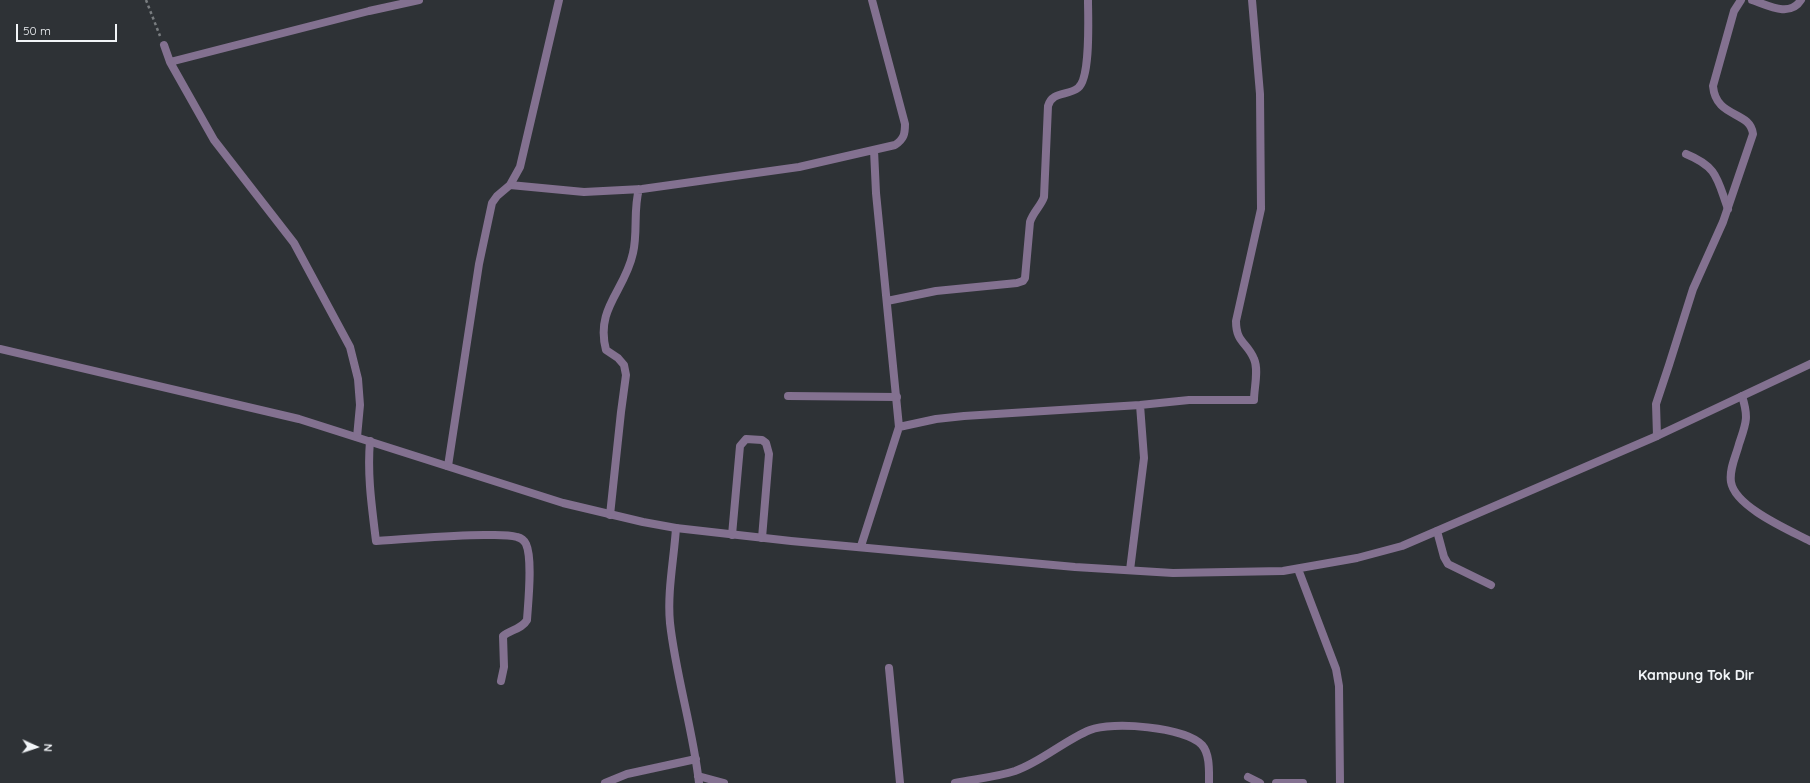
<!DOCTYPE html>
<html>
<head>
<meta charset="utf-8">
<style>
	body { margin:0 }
	#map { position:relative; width:1810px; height:783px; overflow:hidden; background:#2e3236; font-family:Quicksand,sans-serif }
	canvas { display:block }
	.north { position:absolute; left:16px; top:727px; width:40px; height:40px; -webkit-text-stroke:3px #2e3236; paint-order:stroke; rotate:93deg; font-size:11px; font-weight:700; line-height:16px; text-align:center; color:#f2f5f8 }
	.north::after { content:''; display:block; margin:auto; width:14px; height:18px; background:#f2f5f8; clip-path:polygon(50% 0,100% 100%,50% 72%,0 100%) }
	.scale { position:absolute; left:16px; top:24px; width:101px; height:18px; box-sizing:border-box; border:2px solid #f2f5f8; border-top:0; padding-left:5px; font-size:12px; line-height:14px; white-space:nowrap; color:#f2f5f8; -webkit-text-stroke:3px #2e3236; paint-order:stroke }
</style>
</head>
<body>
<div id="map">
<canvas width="1810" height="783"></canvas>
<div class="north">N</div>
<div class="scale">50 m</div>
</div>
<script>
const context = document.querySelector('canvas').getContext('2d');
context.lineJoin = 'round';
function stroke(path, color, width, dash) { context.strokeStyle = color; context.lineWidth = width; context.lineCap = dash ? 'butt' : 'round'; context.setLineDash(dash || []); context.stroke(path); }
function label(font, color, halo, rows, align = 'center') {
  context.font = font + ' Quicksand,sans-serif'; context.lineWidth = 3.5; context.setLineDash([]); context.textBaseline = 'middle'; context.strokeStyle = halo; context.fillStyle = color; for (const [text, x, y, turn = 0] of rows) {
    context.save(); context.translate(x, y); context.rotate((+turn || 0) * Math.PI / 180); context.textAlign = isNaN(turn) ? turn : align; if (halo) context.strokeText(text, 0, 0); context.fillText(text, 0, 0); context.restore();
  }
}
const path = new Path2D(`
	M146,0l14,36`);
const service = new Path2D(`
	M1686,154c32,13 31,25 42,55
	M788,396l109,1
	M1437,531l7,26 4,7 43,21
	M732,535l8,-89 6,-7 16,1 4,3 3,11 -7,84
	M1248,777l12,6
	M1276,783h27`);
const minor = new Path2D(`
	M1752,0c15,5 38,18 49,0
	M164,45l6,17 44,78 80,103 56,104 8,32 2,26 -3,32
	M170,62l199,-51 50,-11
	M510,185l74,7 58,-3 157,-22 96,-22c9,-6 10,-11 10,-21l-33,-124
	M887,301l49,-10 81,-8 6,-2 2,-3 5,-56c3,-10 11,-16 14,-25l4,-91c4,-15 20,-10 30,-18 13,-10 10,-71 10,-88
	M1742,396c7,22 4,27 -3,48 -3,12 -10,25 -8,38 4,25 58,48 79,59
	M899,427l37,-8 28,-3 176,-11 49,-5h65c0,-12 5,-30 0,-41 -7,-17 -18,-16 -18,-38l25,-112 -1,-115 -8,-94
	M1657,436l-1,-32 13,-39 24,-76 30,-67 30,-88c-3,-24 -37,-15 -40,-48l21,-75 7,-11
	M370,441c-3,34 2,67 6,100 36,-2 72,-6 108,-6 10,0 23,-1 33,2 4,1 7,3 9,7 7,15 2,59 1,76 -5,9 -17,10 -24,16l1,31 -3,14
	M448,466l31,-202 13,-61 5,-7 13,-11 10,-18 39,-167
	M610,515l11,-103 5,-37 -2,-10 -6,-7 -12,-8c-11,-42 19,-59 27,-97 5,-21 0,-43 6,-64
	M676,528c-2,31 -9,64 -6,95 6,54 23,106 29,160
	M861,546l38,-119 -23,-234 -2,-43
	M1130,570l14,-112 -4,-53
	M889,668l11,115
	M698,776l26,7
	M605,783l22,-9 69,-15
	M955,783c20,-4 41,-6 60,-12 26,-9 50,-31 75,-41 22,-9 95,-3 112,15 8,9 7,26 7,38`);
const tertiary = new Path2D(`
	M0,349l299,70 264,84 80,19 33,6 115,13 284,26 98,6 110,-2 74,-13 45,-12 255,-110 153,-72
	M1298,569l38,100 3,17 1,97`);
const quarterNames = [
	["Kampung Tok Dir",1696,676]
];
stroke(path, '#797d80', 2.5, [3, 3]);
stroke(service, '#837190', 8);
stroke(minor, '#837190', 8);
stroke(tertiary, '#837190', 8);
label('bold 14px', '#f2f5f8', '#2e3236', quarterNames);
</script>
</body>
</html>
